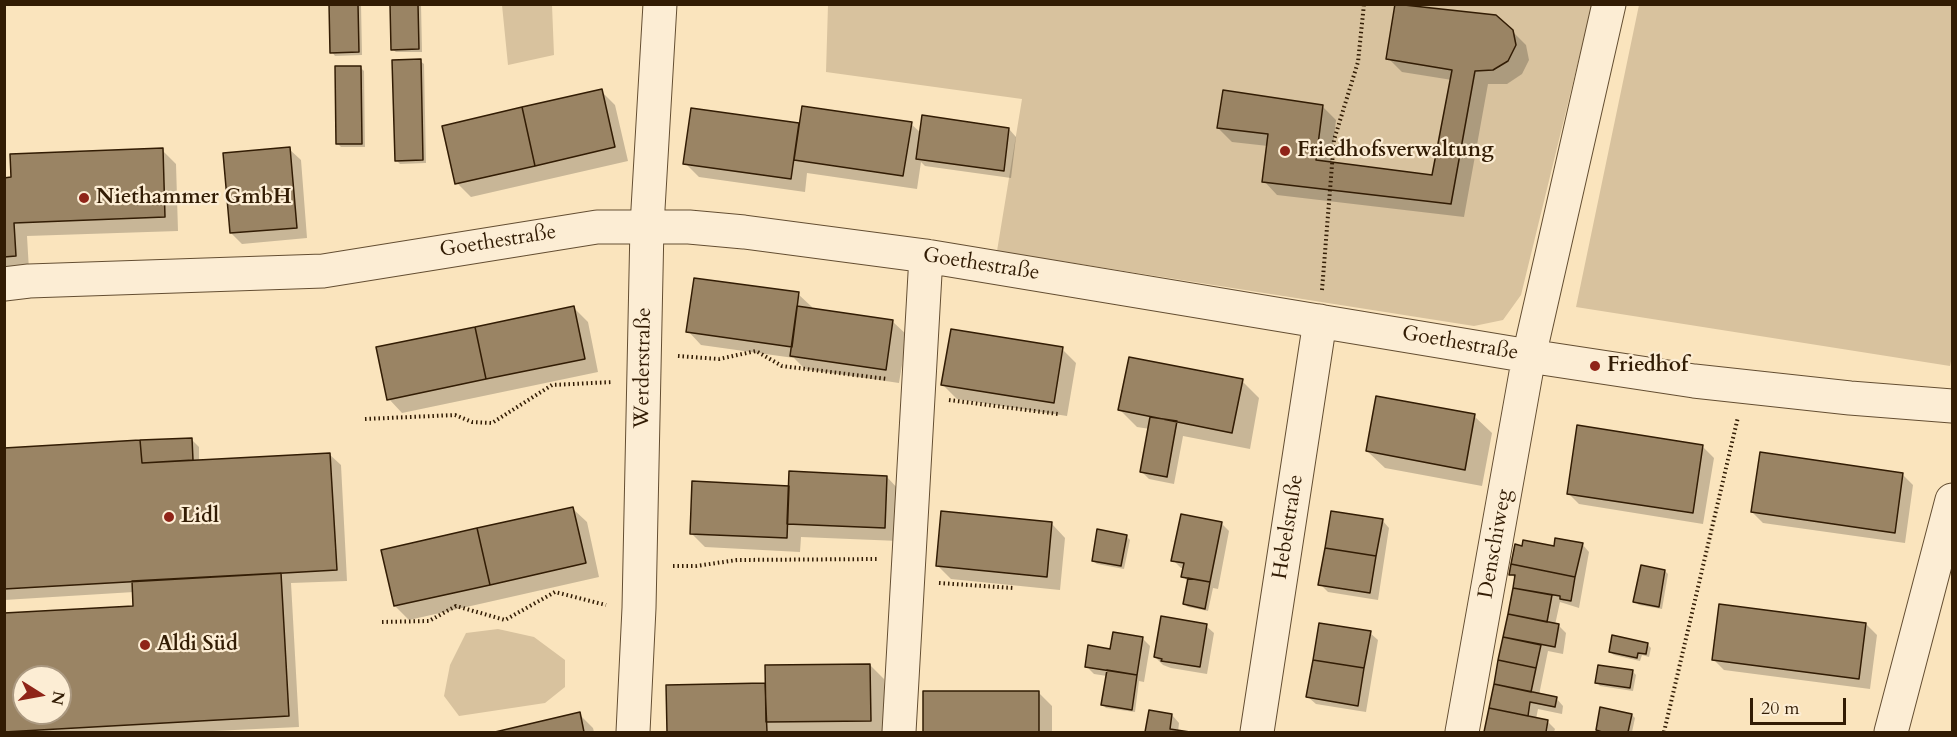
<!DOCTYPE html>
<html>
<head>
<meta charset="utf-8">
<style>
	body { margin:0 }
	#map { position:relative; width:1957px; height:737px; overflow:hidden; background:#fae4bd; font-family:Cardo,serif }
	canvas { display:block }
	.frame { position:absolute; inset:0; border:6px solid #321c04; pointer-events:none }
	.north { position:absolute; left:12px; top:665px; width:60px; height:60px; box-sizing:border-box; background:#fcedd4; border:2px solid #ab9981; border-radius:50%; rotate:101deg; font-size:16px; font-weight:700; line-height:24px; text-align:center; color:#321c04 }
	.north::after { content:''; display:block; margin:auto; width:21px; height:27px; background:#8f2418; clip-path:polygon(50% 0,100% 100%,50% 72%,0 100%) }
	.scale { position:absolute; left:1750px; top:698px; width:96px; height:27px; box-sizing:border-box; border:3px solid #321c04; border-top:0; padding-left:8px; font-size:18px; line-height:21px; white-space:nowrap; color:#321c04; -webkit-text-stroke:4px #fcedd4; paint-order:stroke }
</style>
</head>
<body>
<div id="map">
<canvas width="1957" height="737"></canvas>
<div class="frame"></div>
<div class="north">N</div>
<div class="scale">20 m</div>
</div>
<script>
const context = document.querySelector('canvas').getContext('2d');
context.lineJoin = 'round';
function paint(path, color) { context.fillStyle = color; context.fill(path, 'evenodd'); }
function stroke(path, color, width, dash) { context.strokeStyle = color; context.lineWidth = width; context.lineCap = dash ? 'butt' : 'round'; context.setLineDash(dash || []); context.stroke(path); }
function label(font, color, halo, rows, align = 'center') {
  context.font = font + ' Cardo,serif'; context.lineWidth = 4.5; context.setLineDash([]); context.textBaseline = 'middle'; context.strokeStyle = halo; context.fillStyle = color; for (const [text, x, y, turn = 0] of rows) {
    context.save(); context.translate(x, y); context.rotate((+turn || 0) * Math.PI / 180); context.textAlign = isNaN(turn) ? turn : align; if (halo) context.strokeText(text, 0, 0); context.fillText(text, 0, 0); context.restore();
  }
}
const green = new Path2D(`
	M502,5h50l2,50 -46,10z
	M828,5h764l-71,290 -18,25 -29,6 -477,-75 25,-152 -196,-27z
	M1639,5h313v351l-2,10 -374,-59z
	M498,629l36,8 31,23v27l-20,16 -86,13 -15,-20 6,-31 16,-32z`);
const shadow = new Path2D(`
	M330,4h31l1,51 -27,1 -3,-4z
	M391,4h30l1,48h-26l-4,-3z
	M1512,31l14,14 3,15 -7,14 -15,10h-19l-24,133 -187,-22 -13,-14 4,-35 -36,-4 -14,-14 104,-22 14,14 -5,44 102,12 19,-96 -50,-8 -14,-14z
	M420,61l4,3 2,99 -26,1 -4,-4z
	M361,68l3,3 1,76h-24l-4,-4z
	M601,91l14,14 13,56 -157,36 -14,-14z
	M692,110l108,15 111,-1 10,9 88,-4 7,8 -5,41 -86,-12 -4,-4 -4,27 -110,-16 -2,19 -106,-15 -14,-14z
	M289,149l12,11 6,78 -65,6 -11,-11z
	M162,150l14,14 2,67 -151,5 2,34 -25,1v-92z
	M798,294l14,13v3l81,12 14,13 -8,48 -94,-14 -11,-11 -93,-13 -13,-14z
	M574,308l14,14 10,50 -196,41 -13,-14z
	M1062,349l14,14 -9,53 -110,-17 -14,-14z
	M1242,381l17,17 -9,51 -67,-13 -9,48 -25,-5 -7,-7 8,-43 -13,-2 -17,-17z
	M1474,416l18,17 -10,53 -97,-18 -18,-17z
	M191,439l8,8v15l130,-8 12,11 6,116 -56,2 8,144 -107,5h-185l-2,-1 -1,-117 130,-7v-15l-130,8v-150zM24,677h36v36h-36z
	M1702,446l12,12 -11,66 -124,-20 -11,-11z
	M1902,474l11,11 -8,58 -142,-20 -11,-11z
	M887,477l13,14 -1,50 -98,-4 -1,15 -95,-5 -14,-14 99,-45z
	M573,509l14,13 12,55 -190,43 -14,-14z
	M1382,520l7,8 -11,72 -50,-8 -8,-8z
	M1221,523l8,8 -11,58 -5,-1 -5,23 -20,-4 -4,-3 4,-22 -5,-6 1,-8h-3l-8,-8z
	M1052,524l13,14 -5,52 -109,-11 -14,-14z
	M1126,536l4,4 -6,29 -27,-5 -4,-3z
	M1582,544l7,8 -10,56 -19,-6 -5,23h3l8,8 -3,21 -15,-3 -9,44 17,3 7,8 -1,8 -24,-5 -2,10 11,2 8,8 -1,3h-68l29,-144 1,-9 -5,-5 44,-26z
	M1665,571l3,3 -6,35 -23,-4 -4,-3z
	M1866,624l11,11 -7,54 -146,-19 -11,-11z
	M1206,626l8,7 -7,41 -36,-6 -8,-3 -8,-8z
	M1370,633l8,7 -12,72 -50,-8 -8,-7z
	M1142,638l8,8 -6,36 -5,-1 -4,31 -29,-4 -3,-3 4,-29 -13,-2 -8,-8z
	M1647,644l4,4 -2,9 -7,-2 -2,6 -26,-6 -4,-3z
	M870,665l14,14v53h-215l-1,-45 99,-3z
	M1632,671l4,4 -3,16 -33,-5 -4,-4z
	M925,692h113l14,14v26h-127z
	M1150,711l22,4 7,8 -1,9h4h-35z
	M579,714l14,14 1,4h-95z
	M1632,715l3,3 -3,14h-32l-2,-2z`);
const building = new Path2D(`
	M329,4h29l1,48 -29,1z
	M390,4h28l1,45 -28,1z
	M1395,4l101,11 17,15 3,15 -8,16 -15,9 -18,1 -24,133 -189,-22 6,-48 -51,-6 6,-38 100,15 -7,55 116,15 20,-105 -66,-11z
	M421,59l2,101 -28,1 -3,-101z
	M335,66h26l1,78h-26z
	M602,89l13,58 -80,19 -13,-59z
	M802,106l110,16 -9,54 -109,-16z
	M522,107l13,59 -80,18 -13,-58z
	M691,108l108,15 -8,56 -108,-15z
	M922,115l87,13 -5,43 -88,-12z
	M290,147l7,81 -67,5 -7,-80z
	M163,148l2,69 -151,6 2,33 -12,1v-79l7,-1 -1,-23z
	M694,278l105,14 -7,55 -106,-15z
	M574,306l11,53 -99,20 -11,-52z
	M797,306l96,14 -7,50 -96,-14z
	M475,327l11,52 -99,21 -11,-53z
	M951,329l112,18 -9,56 -113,-18z
	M1129,357l114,22 -11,54 -114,-23z
	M1376,396l99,18 -10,56 -99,-19z
	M1150,417l27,4 -10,56 -27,-5z
	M1577,425l126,20 -10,68 -126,-19z
	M192,438l1,22 -51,3 -2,-23z
	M140,440l2,23 188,-10 7,117 -333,19v-141z
	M1760,452l143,21 -8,60 -144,-21z
	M789,471l98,5 -2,52 -98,-4z
	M692,481l97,5 -2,52 -97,-4z
	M573,507l13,56 -96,22 -13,-57z
	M941,511l111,11 -5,55 -111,-11z
	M1331,511l52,8 -7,37 -51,-8z
	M1181,514l41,8 -12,60 -29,-5 3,-14 -13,-2z
	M477,528l13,57 -96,21 -13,-56z
	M1097,529l30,6 -6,31 -29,-5z
	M1555,538l28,5 -8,34 -64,-13 4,-20 7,2 1,-6 31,6z
	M1325,548l51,8 -6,37 -52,-8z
	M1511,564l64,13 -4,24 -11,-2v-3l-47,-8 2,-13h-6z
	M1641,565l24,5 -6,37 -26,-5z
	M281,573l8,143 -285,16v-119l129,-7 -1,-25zM24,677h36v36h-36z
	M1188,578l22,4 -5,27 -22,-5z
	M1513,588l39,7 -5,27 -39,-8z
	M1719,604l147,19 -7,56 -147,-19z
	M1508,614l51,10 -4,23 -52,-10z
	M1161,616l46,8 -7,43 -39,-6 1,-2 -8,-2z
	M1319,623l52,8 -7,37 -51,-8z
	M1113,632l30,5 -6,38 -52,-8 3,-22 22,4z
	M1612,635l36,8 -2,11 -8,-1 -1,5 -28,-6z
	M1503,637l38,8 -5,23 -38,-8z
	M1313,660l51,8 -6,38 -52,-9z
	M1498,660l38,8 -5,24 -37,-8z
	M870,664l1,57 -105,1 -1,-57z
	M1598,665l35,5 -3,18 -35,-5z
	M1107,670l30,5 -5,35 -31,-5z
	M765,683l2,49h-100l-1,-47z
	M1494,684l63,13 -2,10 -25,-5 -2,14 -39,-8z
	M923,691h116v41h-116z
	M1600,707l32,7 -4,18h-26l-6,-2z
	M1489,708l59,12 -2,12h-62z
	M1149,710l23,4 -2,15 20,3h-45z
	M580,712l4,20h-89z`);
const path = new Path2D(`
	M1322,290l12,-150 24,-78 6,-58
	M678,356l41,3 37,-8 26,15 105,13
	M949,400l109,14
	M365,419l90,-4 17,7 20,1 60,-38 61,-3
	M673,566h23l41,-6 141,-1
	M939,583l74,5
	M382,622l47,-1 27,-15 49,14 50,-28 51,13
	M1664,732l74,-315`);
const minor = new Path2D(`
	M4,284l25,-3 294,-10 274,-44h92l55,5 182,24 603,100 165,25 156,17 102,8
	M633,732l6,-124 8,-382 13,-222
	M899,732l27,-476
	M1257,732l63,-411
	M1462,732l67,-376 80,-352
	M1891,732l61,-232`);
const markers = [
	[1285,151,6,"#8f2418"],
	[84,198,6,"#8f2418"],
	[1595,366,6,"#8f2418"],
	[169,517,6,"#8f2418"],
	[145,645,6,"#8f2418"]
];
const poiNames = [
	["Friedhofsverwaltung",1297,151],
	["Niethammer GmbH",96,198],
	["Friedhof",1607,366],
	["Lidl",181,517],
	["Aldi Süd",157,645]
];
const streetNames = [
	["Goethestraße",498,242,-9],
	["Goethestraße",981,265,9],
	["Goethestraße",1460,344,10],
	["Werderstraße",644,368,-89],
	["Hebelstraße",1289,527,-81],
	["Denschiweg",1496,544,-80]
];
paint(green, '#d8c29e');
paint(shadow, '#0003');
paint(building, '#9a8464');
stroke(building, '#321c04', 1.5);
stroke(minor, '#644e32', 35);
stroke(path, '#321c04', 4, [1.5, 3]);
stroke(minor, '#fcedd4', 33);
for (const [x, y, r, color] of markers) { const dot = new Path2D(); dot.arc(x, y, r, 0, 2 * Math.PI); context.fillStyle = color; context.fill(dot); stroke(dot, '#fcedd4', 2); }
label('bold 21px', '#321c04', '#fcedd4', poiNames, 'left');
label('21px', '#321c04', '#fcedd4', streetNames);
</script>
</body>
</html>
